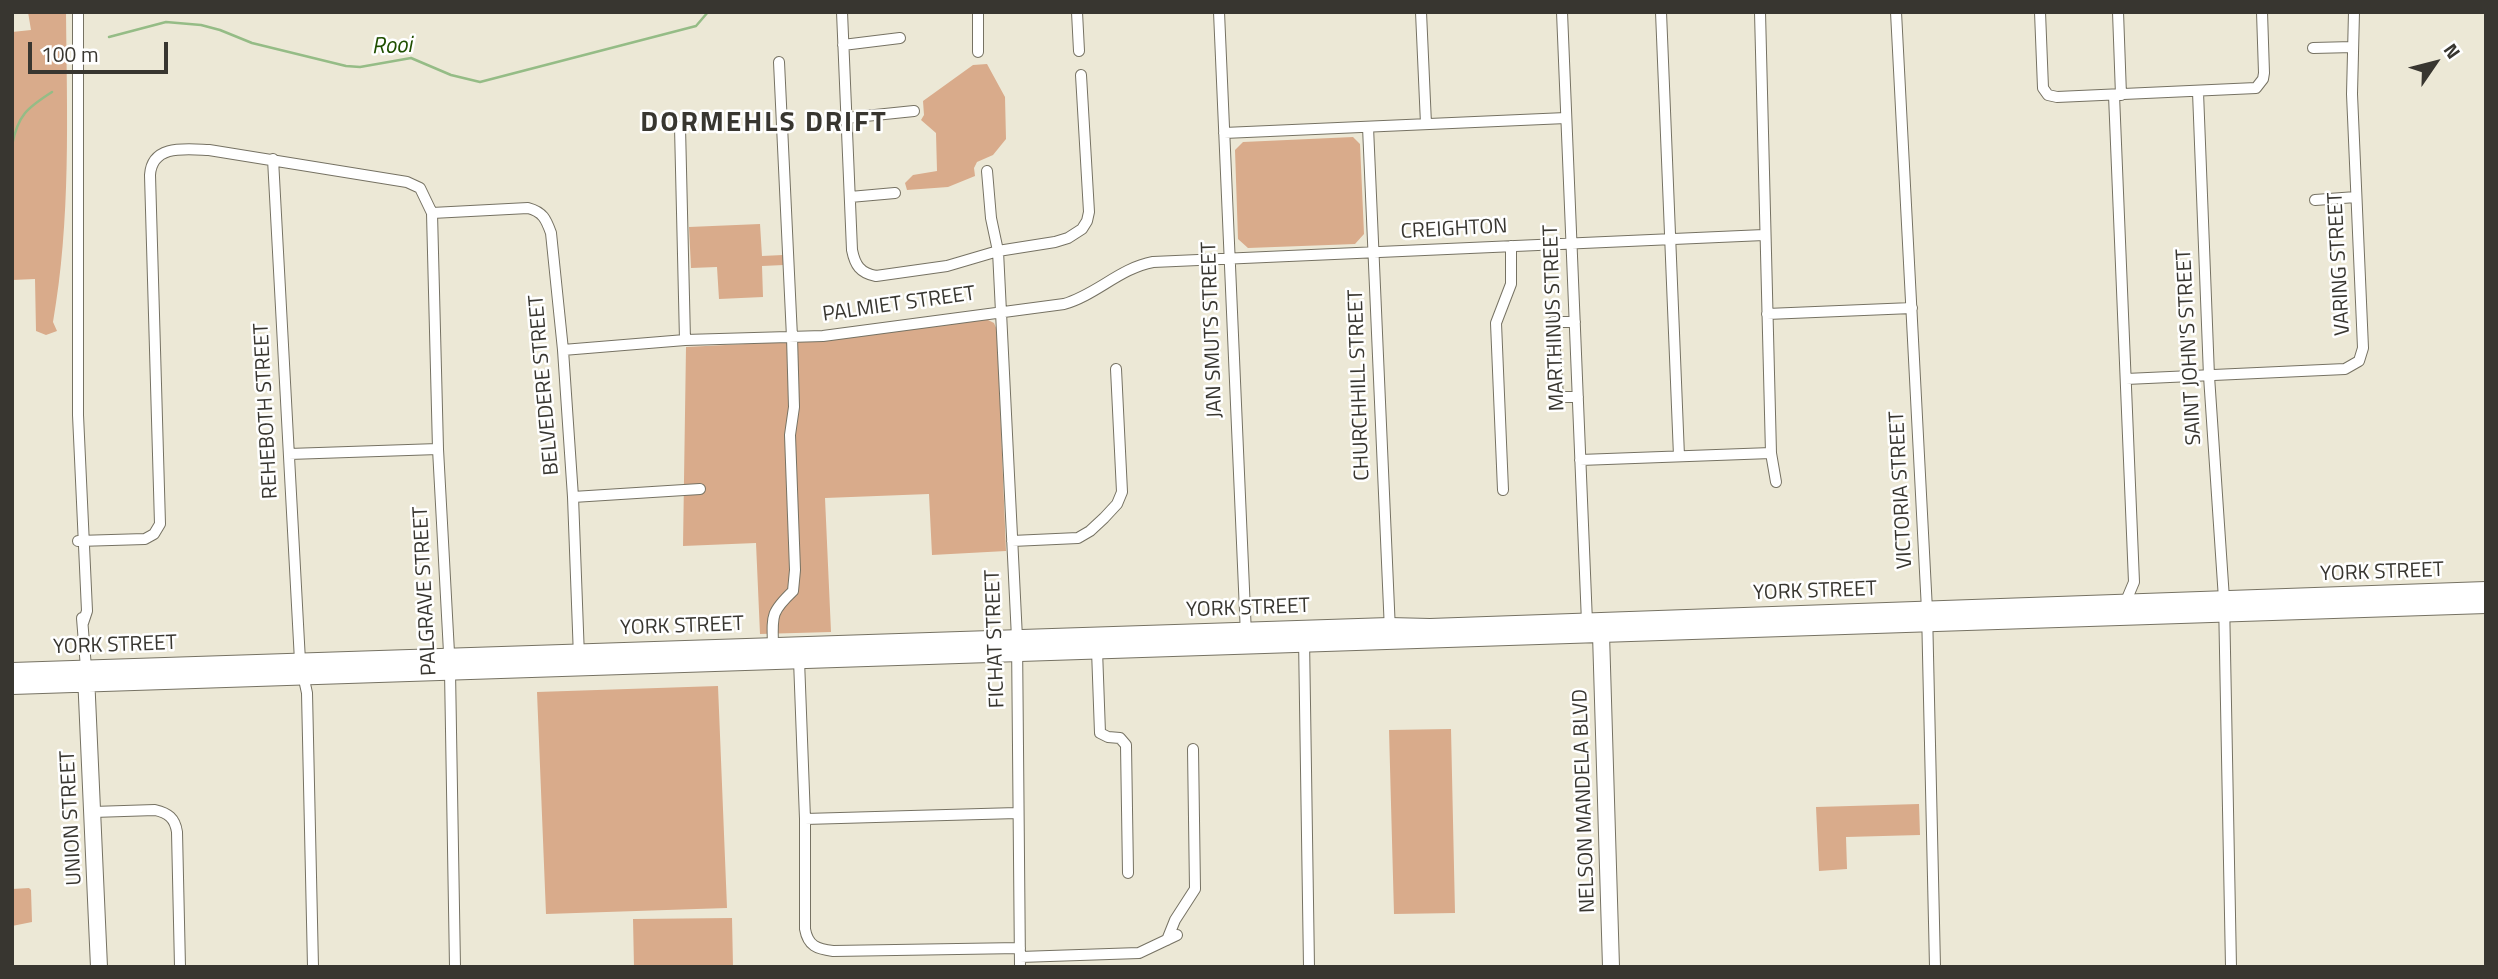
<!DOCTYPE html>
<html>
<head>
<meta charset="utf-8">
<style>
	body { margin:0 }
	#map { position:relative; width:2498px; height:979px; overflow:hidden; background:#ece8d6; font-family:"Titillium Web",sans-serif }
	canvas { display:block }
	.frame { position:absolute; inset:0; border:14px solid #383630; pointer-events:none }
	.north { position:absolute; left:2400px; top:28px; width:70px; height:70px; -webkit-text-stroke:5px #fff; paint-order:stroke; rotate:55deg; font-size:19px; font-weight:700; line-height:28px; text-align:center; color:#383630 }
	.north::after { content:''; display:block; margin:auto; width:24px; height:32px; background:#383630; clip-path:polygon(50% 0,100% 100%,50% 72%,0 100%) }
	.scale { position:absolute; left:28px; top:42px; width:140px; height:32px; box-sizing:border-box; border:4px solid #383630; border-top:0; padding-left:9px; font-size:21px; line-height:24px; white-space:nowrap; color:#383630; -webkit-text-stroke:5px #fff; paint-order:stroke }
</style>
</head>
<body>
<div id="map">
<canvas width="2498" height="979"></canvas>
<div class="frame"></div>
<div class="north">N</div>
<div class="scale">100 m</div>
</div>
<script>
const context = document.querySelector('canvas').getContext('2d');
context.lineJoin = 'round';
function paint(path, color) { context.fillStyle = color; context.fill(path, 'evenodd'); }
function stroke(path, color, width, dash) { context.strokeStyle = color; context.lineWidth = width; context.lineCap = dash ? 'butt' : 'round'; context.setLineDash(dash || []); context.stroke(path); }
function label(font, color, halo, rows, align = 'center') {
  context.font = font + ' "Titillium Web",sans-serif'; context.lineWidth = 5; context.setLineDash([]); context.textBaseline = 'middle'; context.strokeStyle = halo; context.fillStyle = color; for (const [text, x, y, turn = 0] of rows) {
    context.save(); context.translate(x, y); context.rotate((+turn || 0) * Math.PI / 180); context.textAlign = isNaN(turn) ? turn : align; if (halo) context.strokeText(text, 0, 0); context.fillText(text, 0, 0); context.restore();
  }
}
const green = new Path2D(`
	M28,12h38c1,104 5,208 -13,310l4,9 -11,4 -10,-4 -1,-52 -23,1v-248l19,-2z
	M987,64l18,33 1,42 -13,16 -16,7 -3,6 1,8 -27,11 -41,3 -2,-7 8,-8 24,-4 -1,-38 -15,-13 3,-5 -1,-14 50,-36z
	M1353,137l7,7 4,90 -9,10 -107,4 -10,-9 -3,-89 8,-8z
	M760,224l2,32 21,-1 1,10 -22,1 1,31 -44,2 -2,-32 -26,1 -2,-41z
	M986,319l8,4 3,7 9,221 -74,4 -3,-61 -104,4 6,134 -71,2 -4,-91 -73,3 3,-199 138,-7z
	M718,686l9,222 -181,6 -9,-222z
	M1451,729l4,184 -61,1 -5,-184z
	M1919,804l1,31 -74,2 1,32 -28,2 -3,-64z
	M29,888l2,2 1,32 -20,4v-37z
	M732,918l1,49h-99l-1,-48z`);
const stream = new Path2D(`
	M109,37l57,-15 35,3 19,5 32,13 94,23 14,1 51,-9 40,17 29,7 216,-56 12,-14
	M12,145c6,-30 15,-37 40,-53`);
const street = new Path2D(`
	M78,12v403l9,196 -4,12
	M842,12l10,238c3,15 8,23 24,26l71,-10 51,-15 57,-9 13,-4 14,-9 5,-8 2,-9 -8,-137
	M978,12v40
	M1077,12l2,39
	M1219,12l27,623
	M1421,12l5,112
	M1562,12l25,610
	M1661,12l18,444
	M1760,12l11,441 5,29
	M1896,12l31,598 8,357
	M2040,12l3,76 5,7 9,2 199,-9 7,-9 1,-6 -2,-61
	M2118,12l3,83
	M843,45l57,-7
	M2313,48l40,-1
	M2198,92l11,284 15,223 7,368
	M2114,95l20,487 -8,19
	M846,118l68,-7
	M680,127l5,213
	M1368,127l22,504
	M1224,133l342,-15
	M273,159l27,502 7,32 6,274
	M987,171l4,47 7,33 19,387 3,329
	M850,197l45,-4
	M2315,200l41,-3
	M432,213l96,-5c15,4 18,11 23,25l12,117 10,147 6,160
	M1767,314l145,-6
	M1575,322h-22l5,75h20
	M563,350l122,-10 138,-4 241,-32c32,-9 56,-36 89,-42l611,-27
	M2126,379l219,-10 14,-8 4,-13 -11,-254 2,-82
	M289,454l149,-5
	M1580,460l191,-7
	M1503,490l-7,-167 15,-39v-38
	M573,497l127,-8
	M78,541l67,-2 9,-5 6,-10 -10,-349c2,-31 36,-26 59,-25l198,32 13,6 12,25 6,236 12,222 5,296
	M1012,541l66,-3 12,-7 14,-13 13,-14 5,-12 -6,-123
	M82,618l4,50
	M1304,638l5,329
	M773,645c-1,-30 -2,-33 20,-54l2,-21 -5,-135 4,-28 -2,-70 -13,-275
	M1097,650l3,83 8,4 12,1 6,7 2,128
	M799,660l6,159v110c3,17 12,20 28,22l187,-3
	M93,812l62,-2c13,3 20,8 22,22l3,135
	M805,819l212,-6
	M1167,940l8,-20 20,-31 -2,-140
	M1020,957l119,-4 38,-18`);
const secondary = new Path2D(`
	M1601,634l10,333
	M12,671l1377,-45 41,1 1056,-37
	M86,675l13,292
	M12,686l2474,-81`);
const streetNames = [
	["CREIGHTON",1454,230,-3],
	["VARING STREET",2340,264,-93],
	["PALMIET STREET",899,305,-8],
	["MARTHINUS STREET",1555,318,-92],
	["JAN SMUTS STREET",1213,330,-92],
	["SAINT JOHN'S STREET",2190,347,-93],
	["BELVEDERE STREET",545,385,-95],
	["CHURCHHILL STREET",1360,385,-92],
	["REHEBOTH STREET",267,411,-93],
	["VICTORIA STREET",1902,490,-93],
	["YORK STREET",2382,573,-2],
	["PALGRAVE STREET",426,591,-93],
	["YORK STREET",1815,592,-2],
	["YORK STREET",1248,609,-2],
	["YORK STREET",682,627,-2],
	["FICHAT STREET",996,639,-92],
	["YORK STREET",115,646,-2],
	["NELSON MANDELA BLVD",1585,801,-92],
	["UNION STREET",72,818,-93]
];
const waterNames = [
	["Rooi",392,47,-2]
];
const districtNames = [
	["DORMEHLS DRIFT",764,124]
];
paint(green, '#d9ab8b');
stroke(stream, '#95bc86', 2.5);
stroke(street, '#767263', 12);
stroke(secondary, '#767263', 18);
stroke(street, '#fff', 10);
stroke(secondary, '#fff', 16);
label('21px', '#383630', '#fff', streetNames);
label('italic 23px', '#1f4f00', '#fff', waterNames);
context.letterSpacing = '2px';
label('bold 28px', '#383630', '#fff', districtNames);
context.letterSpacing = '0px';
</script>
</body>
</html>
